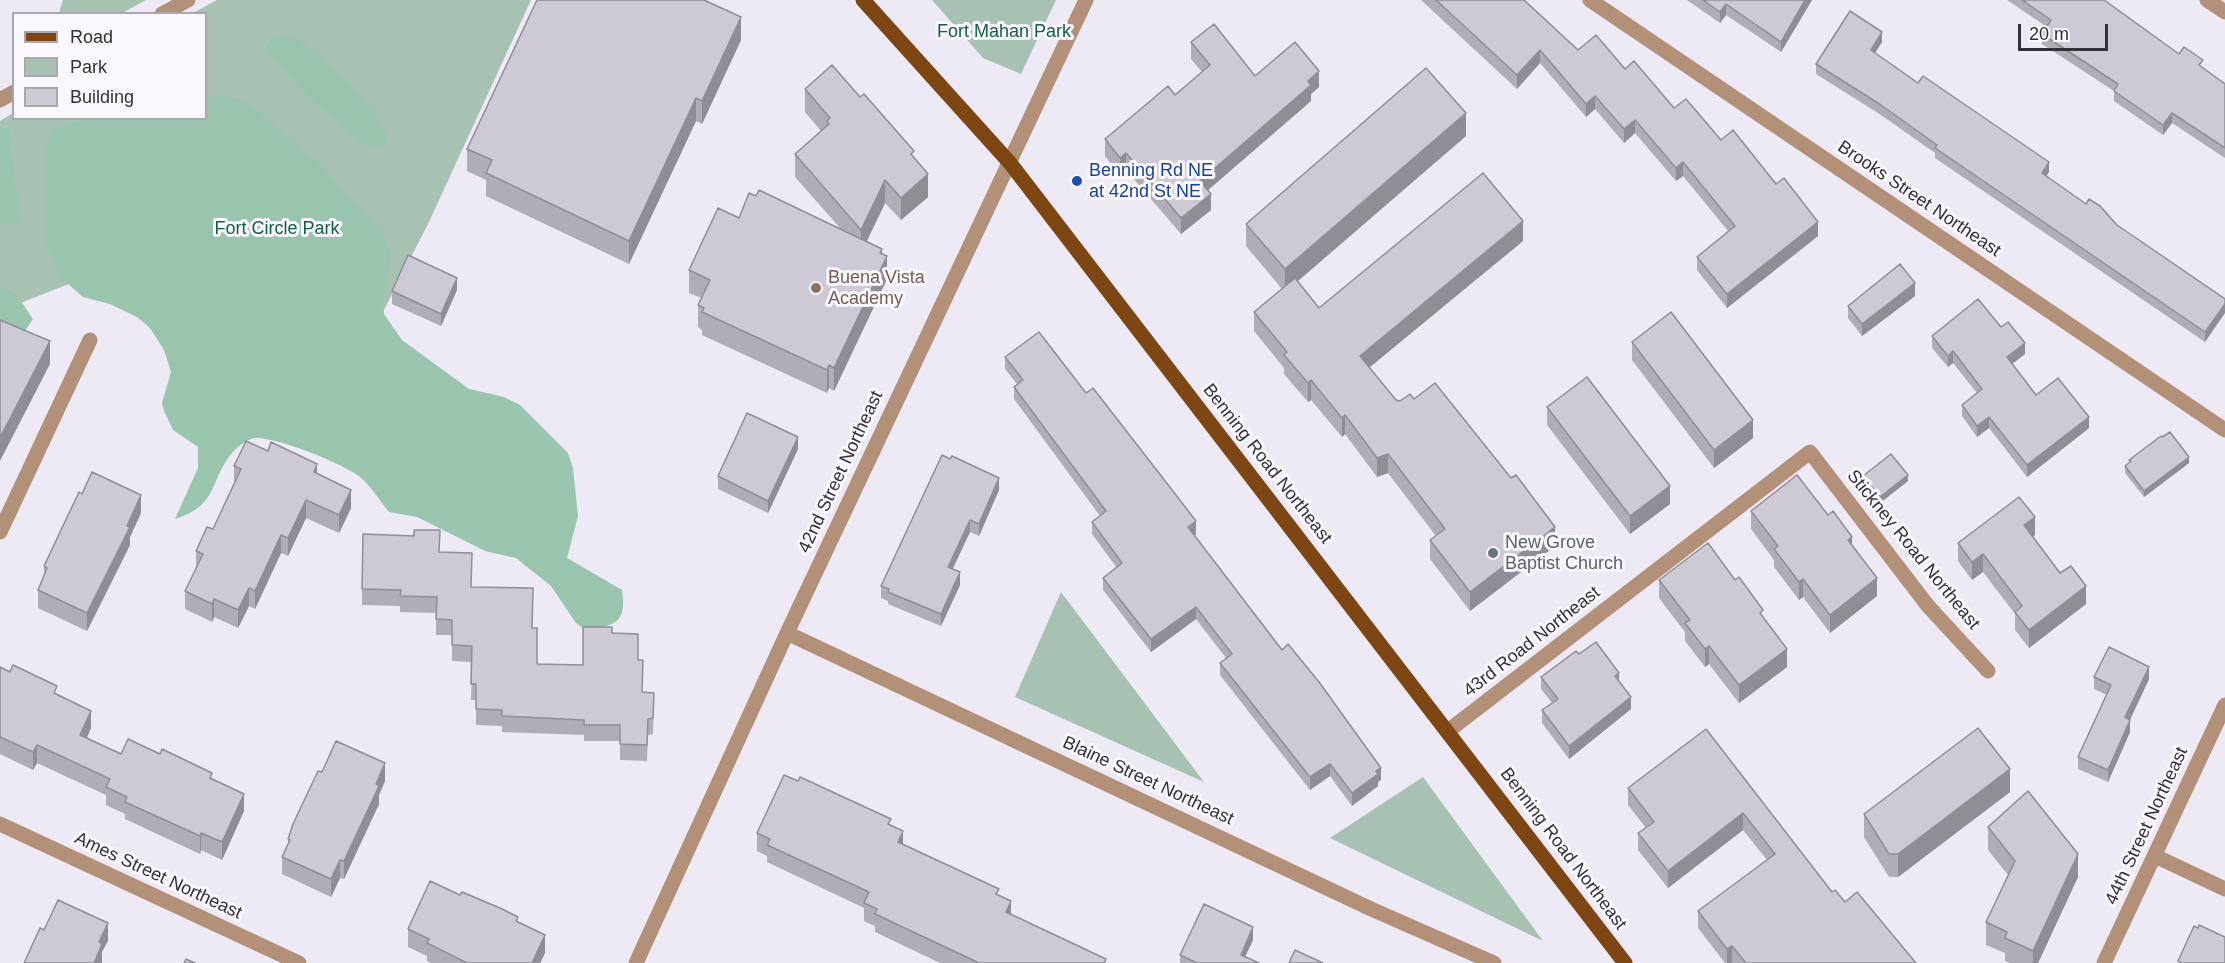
<!DOCTYPE html>
<html>
<head>
<meta charset="utf-8">
<style>
	body { margin:0 }
	#map { position:relative; width:2225px; height:963px; overflow:hidden; background:#ede9f5; font-family:Helvetica,sans-serif }
	canvas { display:block }
	.legend { position:absolute; left:12px; top:12px; width:195px; height:108px; box-sizing:border-box; background:#faf7fe; border:2px solid #aaa8ae; margin:0; padding:8px 10px; list-style:none; font-size:18px; color:#333136 }
	.legend li { display:flex; align-items:center; gap:12px; height:30px }
	.legend b { width:30px; border:2px solid #aaa8ae }
	.scale { position:absolute; left:2018px; top:24px; width:90px; height:27px; box-sizing:border-box; border:3px solid #333136; border-top:0; padding-left:8px; font-size:18px; line-height:21px; white-space:nowrap; color:#333136; -webkit-text-stroke:4px #faf7fe; paint-order:stroke }
</style>
</head>
<body>
<div id="map">
<canvas width="2225" height="963"></canvas>
<ul class="legend">
<li><b style="height:8px;background:#7e4612"></b>Road</li>
<li><b style="height:16px;background:#a7c1b3"></b>Park</li>
<li><b style="height:16px;background:#cdc9d5"></b>Building</li>
</ul>
<div class="scale">20 m</div>
</div>
<script>
const context = document.querySelector('canvas').getContext('2d');
context.lineJoin = 'round';
function paint(path, color) { context.fillStyle = color; context.fill(path, 'evenodd'); }
function stroke(path, color, width, dash) { context.strokeStyle = color; context.lineWidth = width; context.lineCap = dash ? 'butt' : 'round'; context.setLineDash(dash || []); context.stroke(path); }
function label(font, color, halo, rows, align = 'center') {
  context.font = font + ' Helvetica,sans-serif'; context.lineWidth = 6; context.setLineDash([]); context.textBaseline = 'middle'; context.strokeStyle = halo; context.fillStyle = color; for (const [text, x, y, turn = 0] of rows) {
    context.save(); context.translate(x, y); context.rotate((+turn || 0) * Math.PI / 180); context.textAlign = isNaN(turn) ? turn : align; if (halo) context.strokeText(text, 0, 0); context.fillText(text, 0, 0); context.restore();
  }
}
const green = new Path2D(`
	M63,0h83l-24,13h-63z
	M217,0h314l-103,224 -78,152 -271,-96 -79,31v-190l13,-8 1,5h192v-104l-13,-1z
	M932,0h124l-35,74 -38,-16z
	M1061,592l143,190 -189,-85z
	M1423,777l120,164 -213,-103z`);
const forest = new Path2D(`
	M291,35c38,25 82,62 97,106 -7,8 -13,8 -23,5l-51,-44 -46,-48 -2,-6 7,-11z
	M226,95l20,6 76,65 60,65 9,25 -8,45 1,13 18,26 67,49 35,8 16,8 48,48 5,15 5,48 -11,42 55,32c5,34 -7,36 -38,39l-8,-6 -25,-37 -35,-28 -31,-7 -68,-34 -28,-5c-9,-11 -18,-26 -29,-35 -15,-13 -84,-40 -104,-39 -7,0 -18,8 -23,14 -24,27 -13,53 -58,67l23,-51v-21l-25,-17 -9,-19 -2,-8 9,-31 -7,-22 -14,-22 -13,-11 -27,-13 -27,-7 -25,-22 -12,-31 1,-99c2,-8 5,-15 13,-18 39,-15 103,-8 146,-9v-20z
	M0,128h8l12,88 -5,9 -15,-2z
	M0,285l17,10 16,24 -10,15 -23,-5z`);
const street = new Path2D(`
	M1590,0l635,430
	M2207,0l18,12
	M162,14l26,-14
	M0,100l14,-8
	M0,532l90,-192
	M787,633l582,275 125,55
	M1448,731l362,-279 118,154 60,65
	M0,824l299,139
	M2155,856l70,33
	M636,963l151,-330 299,-633
	M2104,963l121,-258`);
const primary = new Path2D(`
	M863,0l147,163 615,800`);
const wall = new Path2D(`
	M1421,0h103l54,50 47,19 49,39 47,32 55,44 42,52 -91,72 -30,-38v-13l31,-26 -45,-55 -7,5 -41,-48 -11,10 -29,-34 -9,8 -46,-54 -23,26z
	M1687,0h125l-31,52 -55,-37 -6,8z
	M2007,0h97l75,54 24,14 22,16v74l-53,-35 -9,12 -49,-34v-10l-72,-47v-10l5,-7z
	M741,40l-39,84 -6,-3 -67,143 -143,-68v-16l-19,-9v-22z
	M1191,42l64,34 64,11 -8,7v7l-103,89 3,20 -30,24 -55,-64 -6,5 -15,-19v-17l70,-44 27,-23 -11,-13z
	M1882,42l-7,11 174,119 -3,4 179,123 -20,43 -270,-184v-5l-54,-38 -65,-41v-10z
	M805,89l109,69 14,39 -27,23 -16,-17 -18,38 15,13 5,25 -53,112 -5,-3 -2,5 -125,-58v-5l-4,-3v-22l3,-7 -12,-5v-23l50,-52 101,10 -45,-51v-23l26,-23 -16,-19z
	M1466,136l-168,145 21,27 204,-67 -154,127 27,32 4,1 14,-2 141,147 -85,65 -40,-52v-19l6,-4 -48,-63 -11,4 -32,-43 -3,3 -31,-37 -3,2 -24,-28v-6l-30,-37v-19l28,-23 -36,-43v-22z
	M457,290l-16,36 -49,-22v-13z
	M1915,296l-53,40 -14,-18v-12z
	M1932,336l93,18 -13,10 24,31 53,33 -62,49 -38,-49 -12,9 -15,-21v-11l15,-12 -24,-30 -5,4 -16,-19z
	M1632,342l121,96 -39,30 -82,-108z
	M1005,357l81,36 110,141 -2,1 187,245 -3,2v4l-26,20 -22,-30 -20,14 -90,-115v-12l6,-5 -30,-39 -45,33 -48,-62v-12l14,-10 -25,-34v-12l8,-6 -86,-117v-12l3,-3 -12,-15z
	M1547,407l123,97 -40,30 -83,-109z
	M798,449l-30,64 -50,-24v-13z
	M2129,460l60,3 -45,34 -19,-24v-7l4,-3z
	M234,466l83,8 34,34 -12,25 -33,-15 -18,38 -7,-3 -26,56 -6,-3 -11,22 -24,-11 -2,5 -27,-13v-18l11,-22v-18l17,-22 21,-46z
	M1863,476l45,5 -28,22 -17,-21z
	M999,490l-20,46 -9,-4 -18,37 8,16 -19,41 -53,-22v-3l-7,-3v-12z
	M1751,511l101,36 25,49 -47,37 -27,-36 -4,3 -25,-33v-7l-23,-31z
	M141,513l-11,24v8l-43,86 -49,-23v-18l6,-14v-10z
	M2035,535l-2,2 27,36 26,31 -57,44 -14,-18v-16l-32,-42 -11,8 -14,-19v-18z
	M440,552l31,35 62,41 4,36 46,1 29,-32 26,27 4,32 12,1 -1,41 -5,1 -1,26 -27,-1v-19h-36v-6l-82,-3v-6l-26,-1v-25h-5l1,-38 -20,-1v-26h-16v-22l-36,-1v-6l-38,-1v-16z
	M1659,580l104,37 24,50 -48,36 -30,-39 -4,3 -20,-26v-9l-26,-34z
	M1579,654l40,28 12,27 -62,50 -27,-36v-13l10,-7 -11,-14v-12z
	M0,667l57,28 34,33 -4,10 34,16 91,24 32,33 -22,49 -21,-10 -1,4 -75,-35v-5l-19,-9v-10l-69,-32 -4,7 -33,-16z
	M2094,677l55,2 -19,41v12l-22,50 -30,-13v-12l29,-62 -13,-6z
	M1706,729l126,163 13,10 71,61h-191l-27,-35v-17l69,-51 -24,-30 -75,58 -30,-38v-17l8,-5 -18,-23v-17z
	M322,772l63,9 -6,14v9l-35,75 -4,-1 -9,19 -49,-23v-17l6,-12v-6z
	M2010,792l-112,85h-9l-25,-40v-23z
	M891,825l12,20 96,50 12,20 95,48h-166l-65,-31v-6l-11,-5v-13l-97,-46v-6l-10,-5v-18z
	M1988,827l90,50 -40,86h-28l-5,-2v-8l-19,-8v-23l22,-47 -20,-25z
	M518,922l27,31 -5,10h-109l-4,-2v-5l-19,-9v-18z
	M1253,940l-8,17 14,6h-79v-8z`);
const shadedWall = new Path2D(`
	M1805,0h7l-31,52v-10z
	M1726,4v11l-6,8v-11z
	M741,17v23l-39,84v-23z
	M1882,32v10l-11,17v-9z
	M1540,50v13l-23,26v-14z
	M1319,71v16l-8,7v7l-111,96v-16z
	M1595,96v13l-9,8v-13z
	M696,98v23l-67,143v-23z
	M1466,113v23l-181,156v-23z
	M2172,113v10l-9,12v-10z
	M1635,120v13l-11,10v-14z
	M1126,153v17l-6,5v-17z
	M1683,162v14l-7,5v-13z
	M2049,162v10l-7,11v-10z
	M928,174v23l-27,23v-22z
	M885,180v23l-24,50v-23z
	M1211,194v16l-30,24v-16z
	M1523,221v20l-163,134v-19z
	M1818,222v14l-91,72v-14z
	M882,249v16l5,-9v23l-53,112v-23z
	M457,278v12l-16,36v-12z
	M1915,283v13l-53,40v-12z
	M2225,304v9l-20,29v-10z
	M50,341v23l-50,97v-23z
	M2025,343v11l-18,14v-11z
	M1953,351v12l-5,4v-11z
	M829,365v23l-2,5v-23z
	M1311,380v20l-3,2v-19z
	M1345,415v19l-3,3v-19z
	M1989,417v11l-12,9v-11z
	M2089,417v11l-62,49v-12z
	M1753,420v18l-39,30v-18z
	M798,437v12l-30,64v-12z
	M1388,454v19l-11,4v-19z
	M2189,457v6l-45,34v-6z
	M317,464v18l-3,-10z
	M1908,475v6l-28,22v-6z
	M999,478v12l-20,46v-12z
	M1670,486v18l-40,30v-18z
	M351,490v18l-12,25v-18z
	M141,495v18l-11,24v8l-43,86v-18z
	M306,500v18l-18,38v-18z
	M2035,517v18l-11,8v-18z
	M970,520v12l-22,47v-12z
	M1196,521v13l-8,6v-13z
	M1555,527v19l-85,65v-19z
	M281,535v18l-26,56v-18z
	M1852,537v17l-4,-14z
	M1983,554v18l-11,8v-18z
	M960,572v13l-19,41v-12z
	M1877,578v18l-47,37v-18z
	M1803,579v18l-4,3v-18z
	M2086,586v18l-57,44v-18z
	M249,588v18l-11,22v-18z
	M214,599v18l-2,5v-18z
	M1196,607v12l-45,33v-13z
	M1709,646v18l-4,3v-18z
	M1787,649v18l-48,36v-18z
	M2149,667v12l-24,51v-13z
	M1619,673v13l-4,-10z
	M1631,697v12l-62,50v-13z
	M91,711v17l-11,24v-17z
	M2130,720v12l-22,50v-12z
	M37,745v18l-4,7v-18z
	M385,763v18l-6,14v9l-35,75v-18l32,-77z
	M1330,764v12l-20,14v-13z
	M1381,768v12l-3,2v4l-26,20v-13l24,-22z
	M2010,769v23l-112,85v-23z
	M244,794v17l-22,49v-18z
	M1743,813v17l-75,58v-17z
	M903,831v18l-5,-7z
	M201,833v17l-1,4v-18z
	M2078,854v23l-40,86h-5v-12z
	M340,860v18l-9,19v-18z
	M1011,901v18l-5,-7z
	M108,923v18l-6,11v11h-8l5,-21z
	M1253,927v13l-11,23 -1,-8z
	M545,935v18l-5,10h-8z
	M1732,946v17h-5v-14z`);
const building = new Path2D(`
	M537,0h167l37,17 -39,84 -6,-3 -67,143 -143,-68 6,-13 -25,-11z
	M1436,0h88l54,50 18,-15 29,34 9,-8 40,47 12,-9 35,41 12,-10 43,54 8,-6 34,44 -91,72 -30,-37 38,-31 -52,-64 -7,6 -41,-48 -11,9 -29,-33 -9,8 -46,-54 -23,25z
	M1703,0h102l-24,42 -55,-38 -6,8z
	M2022,0h82l75,54 5,-7 19,13 -4,5 26,19v64l-53,-35 -9,12 -49,-34 4,-7 -76,-50 9,-14z
	M1850,11l32,21 -11,18 47,33 5,-7 126,86 -7,11 44,31 3,-5 11,7 17,19 108,74v5l-20,28 -270,-184 2,-3 -56,-40 -65,-41z
	M1214,24l41,52 40,-34 24,29 -11,10 3,4 -111,96 11,13 -30,24 -55,-65 -6,5 -15,-19 63,-53 7,9 35,-30 -19,-23z
	M832,65l28,32 4,-3 50,57 -3,3 17,20 -27,24 -16,-18 -24,50 -66,-76 34,-30 -2,-3 3,-3 -25,-29z
	M1426,68l40,45 -181,156 -39,-45z
	M1483,173l40,48 -163,135 36,44 4,1 10,-7 4,5 21,-16 76,95 5,-3 39,52 -85,65 -40,-52 15,-11 -57,-75 -11,4 -32,-43 -3,3 -31,-38 -3,3 -24,-28 3,-3 -33,-40 41,-34 24,30z
	M759,190l123,59 -2,4 7,3 -53,112 -5,-3 -2,5 -125,-58 2,-4 -6,-3 12,-25 -21,-10 29,-62 21,10 10,-25 7,3z
	M408,255l49,23 -16,36 -49,-23z
	M1900,264l15,19 -53,41 -14,-18z
	M1978,299l23,28 7,-5 17,21 -18,14 29,38 22,-17 31,39 -62,48 -38,-48 -12,9 -15,-21 20,-16 -29,-38 -5,5 -16,-20z
	M1671,312l82,108 -39,30 -82,-108z
	M0,320l50,21 -50,97z
	M1039,332l47,61 7,-5 76,98 27,35 -8,6 94,123 6,-6 31,38 62,86 -5,3 2,3 -26,19 -22,-29 -20,13 -90,-114 12,-9 -36,-47 -45,32 -48,-61 19,-15 -30,-41 14,-11 -92,-124 9,-7 -18,-23z
	M1587,377l83,109 -40,30 -83,-109z
	M747,413l51,24 -30,64 -50,-25z
	M2170,432l19,25 -45,34 -19,-25 6,-5 -2,-1 32,-24 1,1z
	M246,441l22,10 3,-9 46,22 -3,8 37,18 -12,25 -33,-15 -18,38 -7,-3 -26,56 -6,-3 -11,22 -24,-11 -2,5 -27,-13 18,-37 -7,-3 11,-24 6,2 28,-60 -7,-3z
	M1891,454l17,21 -28,22 -17,-21z
	M942,455l8,4 2,-3 47,22 -20,46 -9,-4 -22,47 12,5 -19,42 -53,-22 1,-3 -8,-3z
	M92,472l49,23 -14,31 3,1 -43,86 -49,-23 9,-22 -3,-2 35,-74 3,2z
	M1797,475l31,40 5,-4 19,26 -4,3 29,38 -47,37 -27,-36 -4,3 -25,-33 4,-3 -27,-35z
	M2019,497l16,20 -11,8 36,48 11,-7 15,20 -57,44 -14,-18 7,-6 -39,-52 -11,8 -14,-19z
	M414,530h26l-1,22 33,1 -1,34 62,1 -1,40h5v36l46,1v-38h29v6l26,1v26h5l-1,32 12,1 -1,25 -5,1 -1,26 -27,-1v-19h-36v-5l-82,-4v-6l-26,-1v-25h-5l1,-38 -20,-1v-25l-16,-1 1,-22 -37,-1 1,-6 -39,-1 1,-55 51,2z
	M1708,543l27,37 4,-3 24,33 -3,3 27,36 -48,36 -30,-39 -4,3 -20,-26 5,-3 -31,-40z
	M1596,642l23,31 -4,3 16,21 -62,49 -27,-36 16,-11 -17,-22 35,-26 3,3z
	M2109,647l40,20 -24,50 5,3 -22,50 -30,-13 33,-72 -17,-8z
	M13,665l44,21 -3,7 37,18 -11,24 41,19 7,-15 32,15 2,-5 50,24 -2,5 34,16 -22,48 -21,-9 -1,3 -75,-34 2,-5 -21,-10 4,-8 -73,-34 -4,7 -33,-15v-70l10,5z
	M1978,728l32,41 -112,85h-9l-25,-40z
	M1706,729l126,163 3,-2 10,12 12,-10 59,71h-170l-14,-17 -5,3 -29,-38 77,-57 -32,-41 -75,58 -30,-38 16,-11 -26,-34z
	M336,741l49,22 -9,21 3,2 -35,75 -4,-1 -9,19 -49,-22 8,-17 -2,-1 5,-15 25,-53 4,1z
	M784,775l14,6 2,-4 91,42 -3,5 15,7 -5,11 101,47 -3,5 15,7 -5,11 100,47 -2,4h-128l1,-1 -102,-48 2,-5 -13,-6 5,-11 -102,-47 3,-6 -13,-6z
	M2028,791l50,63 -45,97 -28,-13 2,-6 -21,-10 29,-61 -27,-34z
	M430,881l30,14 2,-3 38,16 18,9 -2,4 29,14 -13,28h-65l-40,-20 2,-4 -21,-10z
	M58,900l50,23 -9,19 3,2 -8,19h-70l16,-35 4,2z
	M1204,904l49,23 -12,28 18,8h-62l-17,-8z
	M2199,925l26,12v26h-43l-4,-2 16,-35 4,2z
	M1295,950l28,13h-34z
	M186,959l9,4h-11z`);
const markers = [
	[1077,181,6,"#1a4fb4"],
	[816,288,6,"#8d6e63"],
	[1493,553,6,"#6b7280"]
];
const parkNames = [
	["Fort Mahan Park",1004,32],
	["Fort Circle Park",277,229]
];
const transitNames = [
	["Benning Rd NE",1089,171],
	["at 42nd St NE",1089,192]
];
const streetNames = [
	["Brooks Street Northeast",1919,199,34],
	["Benning Road Northeast",1267,464,52],
	["42nd Street Northeast",841,472,-65],
	["Stickney Road Northeast",1913,550,51],
	["43rd Road Northeast",1532,642,-38],
	["Blaine Street Northeast",1148,781,25],
	["44th Street Northeast",2147,826,-65],
	["Benning Road Northeast",1563,849,53],
	["Ames Street Northeast",158,876,25]
];
const educationNames = [
	["Buena Vista",828,278],
	["Academy",828,299]
];
const worshipNames = [
	["New Grove",1505,543],
	["Baptist Church",1505,564]
];
paint(green, '#a7c1b3');
paint(forest, '#99c5ae');
stroke(street, '#b39179', 15);
stroke(primary, '#7e4612', 15);
paint(wall, '#b0adb7');
paint(shadedWall, '#908d95');
paint(building, '#cdc9d5');
stroke(building, '#908d95', 1.5);
for (const [x, y, r, color] of markers) { const dot = new Path2D(); dot.arc(x, y, r, 0, 2 * Math.PI); context.fillStyle = color; context.fill(dot); stroke(dot, '#faf7fe', 2); }
label('18px', '#146042', '#faf7fe', parkNames);
label('18px', '#164399', '#faf7fe', transitNames, 'left');
label('18px', '#333136', '#faf7fe', streetNames);
label('18px', '#785e54', '#faf7fe', educationNames, 'left');
label('18px', '#5b616d', '#faf7fe', worshipNames, 'left');
</script>
</body>
</html>
